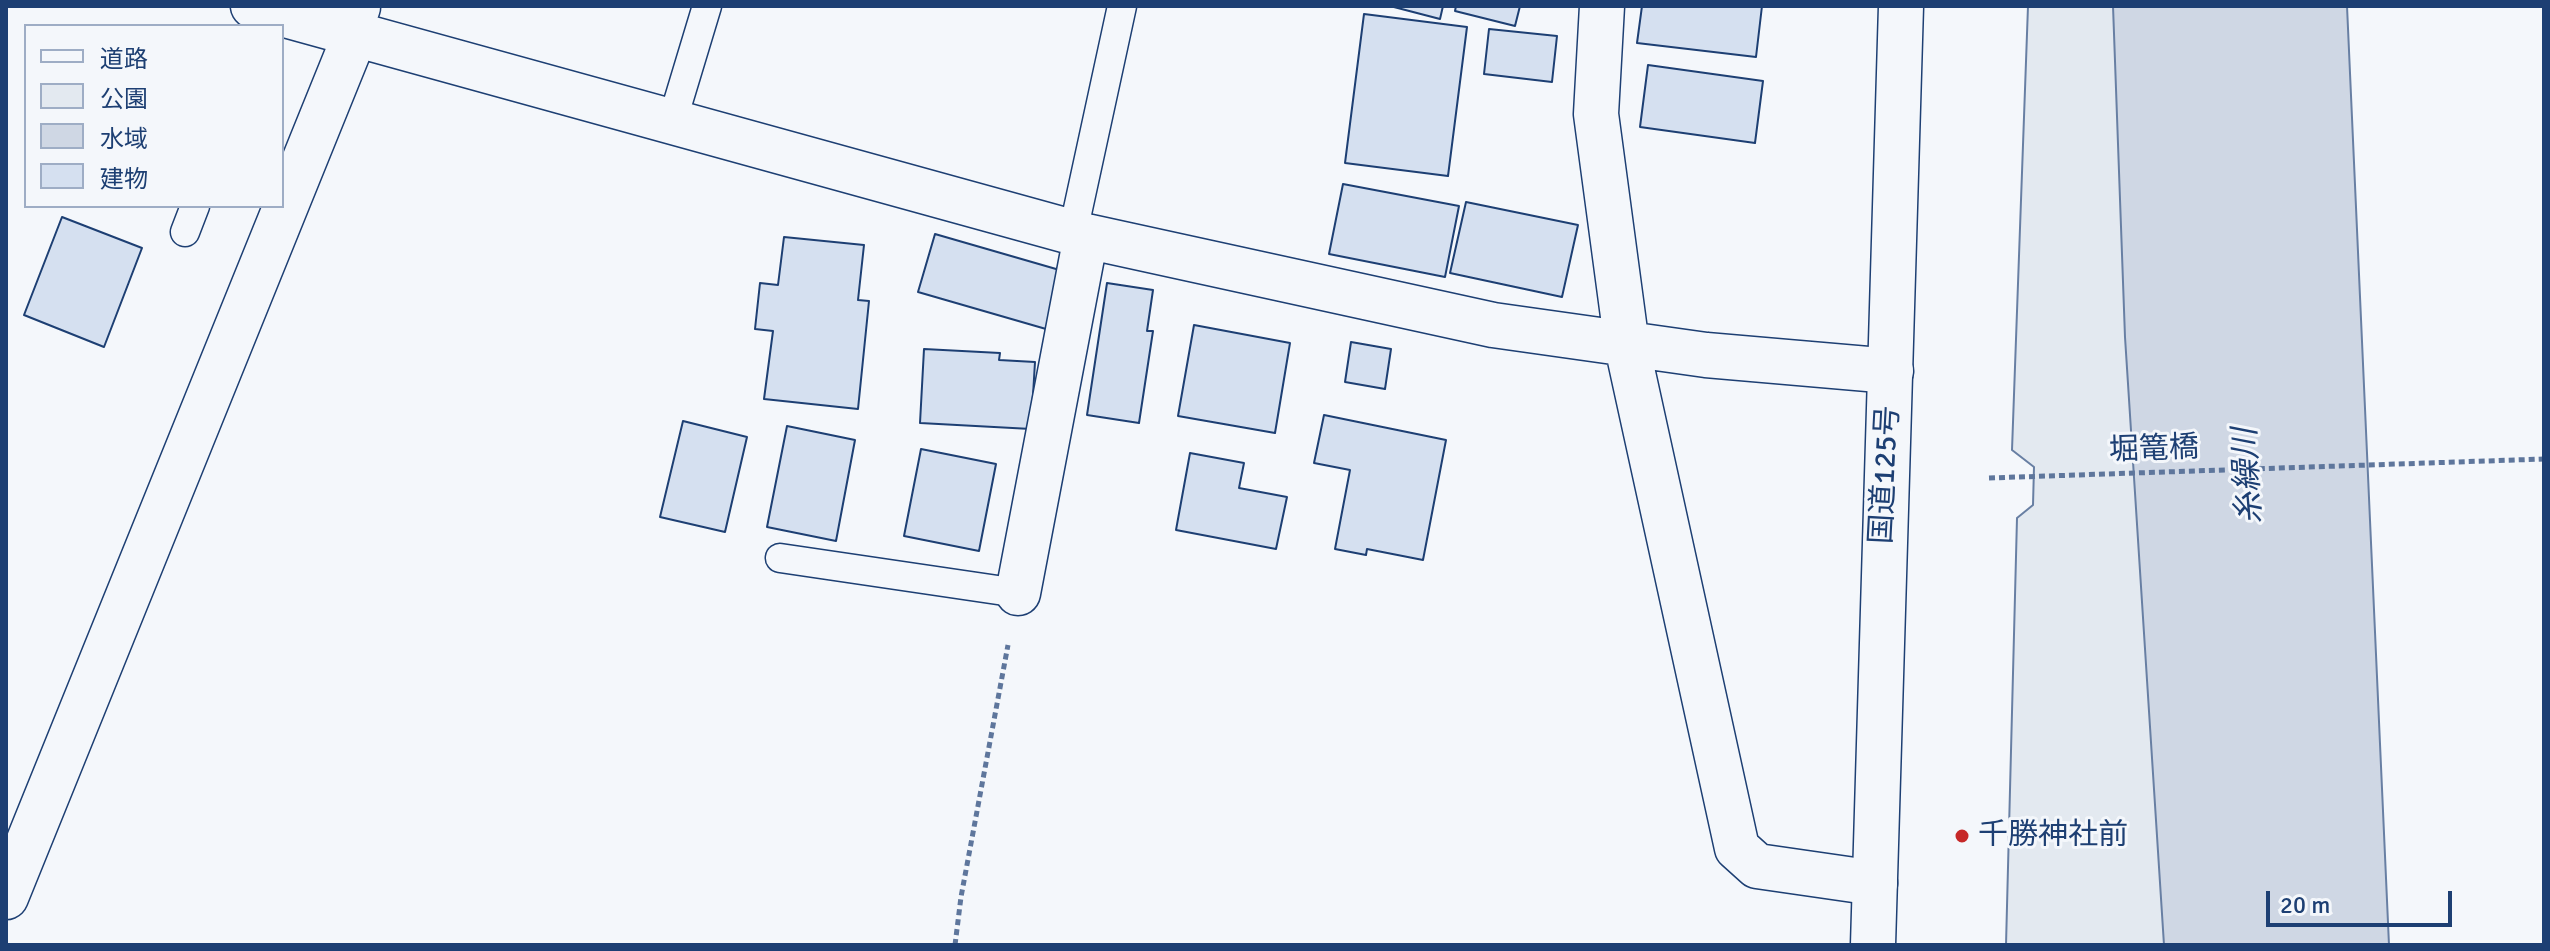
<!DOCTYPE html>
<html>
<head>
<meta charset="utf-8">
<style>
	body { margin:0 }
	#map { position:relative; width:2550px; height:951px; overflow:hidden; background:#f4f7fb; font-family:Signika,"Noto Sans JP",sans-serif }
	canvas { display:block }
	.frame { position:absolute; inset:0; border:8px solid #1d3f73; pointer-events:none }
	.legend { position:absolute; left:24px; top:24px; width:260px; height:184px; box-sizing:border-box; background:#f4f7fb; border:2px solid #9eadc5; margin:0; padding:10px 14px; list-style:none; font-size:24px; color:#1d3f73 }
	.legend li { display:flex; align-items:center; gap:16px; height:40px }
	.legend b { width:40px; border:2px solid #9eadc5 }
	.scale { position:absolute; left:2266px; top:891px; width:186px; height:36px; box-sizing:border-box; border:4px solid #1d3f73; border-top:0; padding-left:10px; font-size:24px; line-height:28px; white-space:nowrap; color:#1d3f73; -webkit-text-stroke:6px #f4f7fb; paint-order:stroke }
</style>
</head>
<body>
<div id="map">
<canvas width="2550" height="951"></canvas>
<div class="frame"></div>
<ul class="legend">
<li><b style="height:10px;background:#f4f7fb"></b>道路</li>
<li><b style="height:22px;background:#e3e9f0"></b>公園</li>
<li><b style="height:22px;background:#cfd7e4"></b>水域</li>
<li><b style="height:22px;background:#d5e0f0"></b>建物</li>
</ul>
<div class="scale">20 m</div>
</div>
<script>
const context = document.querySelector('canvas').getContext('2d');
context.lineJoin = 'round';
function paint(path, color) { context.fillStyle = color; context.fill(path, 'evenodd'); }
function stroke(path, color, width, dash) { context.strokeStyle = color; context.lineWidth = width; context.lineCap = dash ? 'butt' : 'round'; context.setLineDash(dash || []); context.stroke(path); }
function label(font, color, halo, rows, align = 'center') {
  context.font = font + ' Signika,"Noto Sans JP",sans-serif'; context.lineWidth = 6; context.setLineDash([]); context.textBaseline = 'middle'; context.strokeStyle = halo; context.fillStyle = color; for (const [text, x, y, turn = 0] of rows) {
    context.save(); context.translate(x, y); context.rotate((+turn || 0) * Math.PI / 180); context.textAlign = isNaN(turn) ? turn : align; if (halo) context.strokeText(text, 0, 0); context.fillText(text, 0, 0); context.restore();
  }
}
const green = new Path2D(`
	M2028,6h103l49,939h-174l11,-427 16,-13 1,-38 -22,-17z`);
const water = new Path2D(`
	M2113,6h234l42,939h-225l-39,-608z`);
const building = new Path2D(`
	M1390,6h53l-3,13z
	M1456,6h64l-5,20 -60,-15z
	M1642,6h120l-6,51 -119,-14z
	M1364,14l103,13 -19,149 -103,-13z
	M1489,29l68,7 -5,46 -68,-8z
	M1648,65l115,16 -8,62 -115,-16z
	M1343,184l116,22 -14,71 -116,-23z
	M1466,202l112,23 -16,72 -112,-24z
	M62,217l80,31 -38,99 -80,-32z
	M935,234l128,37 -17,58 -128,-37z
	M784,237l80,8 -6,55 11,1 -11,108 -94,-10 9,-68 -18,-2 5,-46 18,2z
	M1107,283l46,7 -6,41h6l-14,92 -52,-8z
	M1194,325l96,18 -15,90 -97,-17z
	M1351,342l40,7 -6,40 -40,-7z
	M924,349l76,4 -1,7 36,2 -4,67 -111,-6z
	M1324,415l122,25 -23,120 -56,-11 -1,6 -31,-6 15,-79 -36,-7z
	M683,421l64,16 -22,95 -65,-15z
	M787,426l68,14 -19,101 -69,-14z
	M921,449l75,15 -17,87 -75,-15z
	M1190,453l54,10 -5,25 48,9 -11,52 -100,-19z`);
const path = new Path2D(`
	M1989,478l555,-19
	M955,945l6,-48 47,-252`);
const lane = new Path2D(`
	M672,122l35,-116
	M185,232l10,-26
	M1073,232l49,-226
	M780,558l238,35`);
const street = new Path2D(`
	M253,6l833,230 407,89 213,30 185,16
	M1602,6l-6,108 31,232 110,502 20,18 118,17
	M1018,593l68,-357
	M6,897l343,-847v-17l9,-26`);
const highway = new Path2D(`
	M1873,945l28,-939`);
const markers = [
	[1962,836,8,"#c62828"]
];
const streetNames = [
	["堀篭橋",2154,450,-2],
	["国道125号",1886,475,-87]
];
const poiNames = [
	["千勝神社前",1978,836]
];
const waterNames = [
	["糸繰川",2249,476,-93]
];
paint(green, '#e3e9f0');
stroke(green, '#687fa3', 2);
paint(water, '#cfd7e4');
stroke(water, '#687fa3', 2);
paint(building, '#d5e0f0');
stroke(building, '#1d3f73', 2);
stroke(lane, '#1d3f73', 31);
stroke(street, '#1d3f73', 47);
stroke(highway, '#1d3f73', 47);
stroke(path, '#5e769c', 5, [6, 4]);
stroke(lane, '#f4f7fb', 28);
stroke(street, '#f4f7fb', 44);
stroke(highway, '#f4f7fb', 44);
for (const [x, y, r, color] of markers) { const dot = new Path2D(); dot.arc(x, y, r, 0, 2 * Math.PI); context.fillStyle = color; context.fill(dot); stroke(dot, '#f4f7fb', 3); }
label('30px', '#1d3f73', '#f4f7fb', streetNames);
label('30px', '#1d3f73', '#f4f7fb', poiNames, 'left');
label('italic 32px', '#1d3f73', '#f4f7fb', waterNames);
</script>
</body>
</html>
